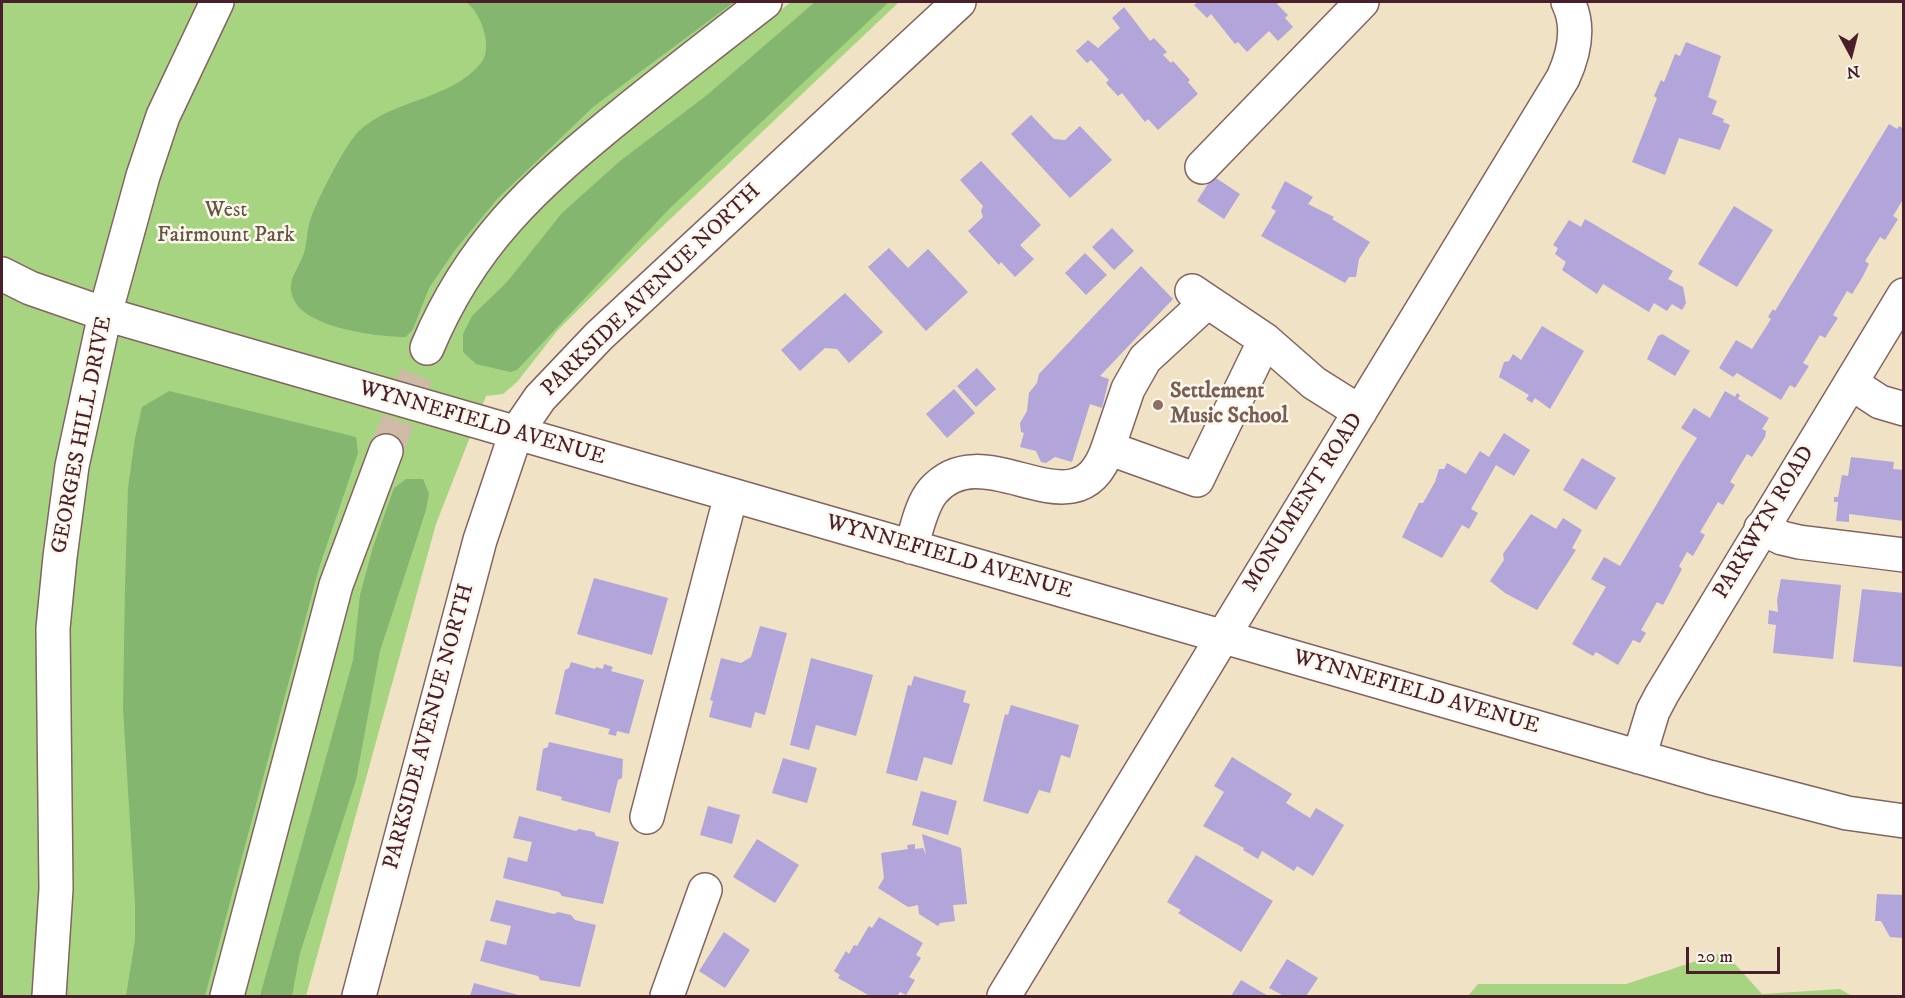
<!DOCTYPE html>
<html>
<head>
<meta charset="utf-8">
<style>
	body { margin:0 }
	#map { position:relative; width:1905px; height:998px; overflow:hidden; background:#f0e2c4; font-family:"IM FELL DW Pica",serif }
	canvas { display:block }
	.frame { position:absolute; inset:0; border:3px solid #4a1f2b; pointer-events:none }
	.north { position:absolute; left:1821px; top:24px; width:60px; height:60px; -webkit-text-stroke:4px #fbf7ec; paint-order:stroke; rotate:173deg; font-size:16px; font-weight:700; line-height:24px; text-align:center; color:#4a1f2b }
	.north::after { content:''; display:block; margin:auto; width:21px; height:27px; background:#4a1f2b; clip-path:polygon(50% 0,100% 100%,50% 72%,0 100%) }
	.scale { position:absolute; left:1686px; top:947px; width:94px; height:27px; box-sizing:border-box; border:3px solid #4a1f2b; border-top:0; padding-left:8px; font-size:18px; line-height:21px; white-space:nowrap; color:#4a1f2b; -webkit-text-stroke:4px #fbf7ec; paint-order:stroke }
</style>
</head>
<body>
<div id="map">
<canvas width="1905" height="998"></canvas>
<div class="frame"></div>
<div class="north">N</div>
<div class="scale">20 m</div>
</div>
<script>
const context = document.querySelector('canvas').getContext('2d');
context.lineJoin = 'round';
function paint(path, color) { context.fillStyle = color; context.fill(path, 'evenodd'); }
function stroke(path, color, width, dash) { context.strokeStyle = color; context.lineWidth = width; context.lineCap = dash ? 'butt' : 'round'; context.setLineDash(dash || []); context.stroke(path); }
function label(font, color, halo, rows, align = 'center') {
  context.font = font + ' "IM FELL DW Pica",serif'; context.lineWidth = 5; context.setLineDash([]); context.textBaseline = 'middle'; context.strokeStyle = halo; context.fillStyle = color; for (const [text, x, y, turn = 0] of rows) {
    context.save(); context.translate(x, y); context.rotate((+turn || 0) * Math.PI / 180); context.textAlign = isNaN(turn) ? turn : align; if (halo) context.strokeText(text, 0, 0); context.fillText(text, 0, 0); context.restore();
  }
}
const green = new Path2D(`
	M2,2h745c-87,68 -183,134 -256,218 -32,37 -55,81 -76,124l24,8 44,-81 44,-56 107,-92 157,-121h108l-254,241 -88,88 -40,51 -14,12 -17,2 -50,128 -130,472h-63l82,-320 36,-123 38,-98 -22,-8 -40,93 -121,456h-214z
	M1724,952l38,42 78,-5 12,7h-384l10,-12h148z`);
const forest = new Path2D(`
	M466,2h268l-141,105 -96,92 -42,51 -26,38 -16,41 -7,8c-28,0 -99,-9 -112,-37 -10,-20 7,-32 11,-51 2,-10 2,-20 6,-31 6,-18 35,-75 48,-87 34,-32 92,-31 122,-68 13,-16 -1,-52 -15,-61z
	M815,2h74l-220,207 -152,161 -7,2 -34,-8 -13,-12v-18l9,-18 35,-34 55,-69 58,-52 87,-66z
	M169,391l187,46 2,16 -39,115 -114,428h-79l9,-56v-36l-12,-196 2,-122 3,-98 7,-50 7,-31z
	M406,479h17l6,15 -3,16 -46,141 -24,129 -56,173 -8,43h-32l93,-336 7,-65 13,-48 21,-59z`);
const building = new Path2D(`
	M1198,2h81l-2,2 11,11 -3,3 8,9 -15,14 -9,-10 -22,21 -9,-10 -3,2 -24,-30 -4,4 -13,-13z
	M1124,7l26,34 4,-3 13,14 -4,3 8,8 2,-2 17,19 -2,2 10,12 -40,36 -10,-11 -3,3 -23,-29 -4,3 -12,-13 3,-3 -18,-20 -4,3 -11,-12 12,-11 10,8 22,-20 -8,-10z
	M1686,42l35,14 -13,41 9,4 -5,13 12,5 -1,3 7,3 -10,25 -41,-12 -14,37 -33,-13 25,-64 -3,-2 7,-16 3,2 11,-28 5,2z
	M1031,115l23,24 11,1 15,-14 32,34 -42,38 -59,-64z
	M1889,124l8,5 2,-3 5,3v69l-11,18 5,3 -13,21 -5,-3 -15,24 4,3 -7,14 -10,16 -5,-3 -14,24 5,3 -6,9 -7,11 -5,-3 -17,28 6,3 -14,22 -5,-3 -9,15 -44,-27 -4,4 -14,-9 17,-28 16,9 19,-30 -3,-2 5,-8 2,2z
	M981,161l60,64 -21,20 14,14 -19,18 -14,-15 -2,3 -31,-34 15,-14 -2,-6 2,-5 -23,-26z
	M1213,176l27,18 -16,25 -27,-18z
	M1285,181l28,16 -5,7 26,13 -2,2 38,23 -11,17 -3,18h-7l-4,6 -84,-47 15,-25 -5,-3z
	M1734,206l39,24 -36,57 -39,-23z
	M1585,219l88,52 -5,8 15,8 3,16 -4,7 -10,-6 -5,7 -13,-8 -5,9 -46,-28 -6,10 -35,-24 4,-8 -11,-8 3,-6 -5,-3 16,-25 12,7z
	M1112,228l22,23 -20,19 -22,-23z
	M889,248l19,20 20,-19 40,43 -42,39 -58,-64z
	M1085,253l22,22 -21,20 -21,-22z
	M1141,266l32,33 -73,77 9,3 -7,29 -12,-4 -18,58 -17,-5 -9,6 -5,-1 -5,-11 -16,-4 4,-14 -3,-1 -1,-9 7,-12 2,-18 8,-10 2,-9z
	M845,293l38,39 -34,31 -12,-14 -12,-1 -25,23 -19,-21z
	M1542,326l42,25 -34,58 -15,-11 -3,5 -6,-4 3,-4 -30,-18 5,-15 5,-1 4,-7 8,6z
	M1662,334l28,17 -15,25 -28,-17 11,-23z
	M977,368l19,21 -20,18 -19,-21z
	M954,389l21,24 -28,25 -21,-24z
	M1725,391l10,6 2,-4 3,2 -2,4 31,19 -7,11 4,2 -1,6 -13,20 -5,-3 -8,13 -9,15 5,3 -12,20 -5,-3 -18,30 5,3 -12,21 -6,-4 -8,14 3,3 -19,36 -6,-3 -16,28 5,3 -6,10 -7,-3 -15,25 -22,-13 -3,4 -21,-12 34,-57 -15,-8 13,-22 16,9 60,-101 17,-27 -16,-10 13,-20 16,10z
	M1504,433l26,17 -16,26 -18,-11 -25,44 7,4 -9,16 -7,-4 -20,33 -40,-21 17,-34h4l12,-21 4,-13h5l3,-6 19,11 14,-23 9,6z
	M1851,457l43,5 -1,7 11,1v51l-55,-7v8l-13,-1 2,-19h-4v-5h4l4,-22 6,1z
	M1582,458l34,20 -20,32 -33,-20z
	M1531,514l25,15 7,-11 19,12 -10,18 4,2 -39,60 -32,-17 -15,-12 14,-21 -1,-6z
	M594,578l74,20 -16,57 -75,-21z
	M1781,579l60,6 -8,74 -60,-6 3,-28 -8,-1 1,-14 9,2 -1,-12z
	M1862,589l42,4v74l-51,-5z
	M760,626l27,7 -22,82 -10,-3 -4,16 -42,-11 4,-16 -3,-1 11,-42 20,5 10,-6z
	M811,658l62,17 -17,61 -40,-11 -7,25 -19,-5z
	M571,662l24,7 1,-2 7,2 1,-5 9,3 -2,4 33,9 -15,54 -12,-3 -1,5 -8,-2 2,-5 -55,-15 10,-44 4,-2z
	M914,676l52,15 -3,11 7,2 -18,61 -28,-8 -7,24 -31,-8 22,-88 3,1z
	M1011,705l68,20 -9,33 -9,-3 -11,38 -11,-3 -11,24 -45,-13 22,-87 3,1z
	M549,742l74,17 -1,19 -4,2 -8,33 -49,-13 1,-3 -26,-7 7,-41 5,-2z
	M1232,757l60,37 -6,9 24,15 6,-10 28,17 -31,51 -16,-10 -3,5 -32,-20 -4,8 -15,-9 1,-2 -41,-22 21,-34 -10,-6z
	M783,758l34,10 -10,35 -35,-10z
	M921,791l36,10 -9,34 -36,-10z
	M708,806l32,9 -8,29 -32,-9z
	M519,816l57,15 3,-2 15,3 2,4 23,6 -16,62 -41,-8 -3,-4 -56,-14 5,-21 19,5 5,-20 -19,-4z
	M922,834l39,14 6,56 -14,1 2,16 -15,2 -2,3 -19,-12 -1,-9 -10,2 -30,-19 6,-10 -3,-25 27,-4 -1,-4 8,-1v5l8,-1 3,7z
	M757,839l42,26 -24,38 -42,-26z
	M1196,855l77,46 -32,51 -63,-39 3,-3 -14,-8z
	M1877,894l27,1v43l-14,-1 -9,-16h-6z
	M496,900l58,14 4,-2 13,3 4,5 21,5 -16,62 -40,-7 -2,-4 -58,-15 6,-21 20,5 5,-19 -21,-5z
	M879,917l44,26 -7,12 5,3 -12,19 6,3 -9,15 -6,-3 -3,4h-27l-32,-18 2,-3 -6,-4 12,-20 3,3 5,-9 3,1 12,-20 3,2z
	M724,932l26,18 -25,38 -26,-17z
	M1287,959l31,19 -12,18h-22l-15,-8z
	M1241,980l27,16h-37z
	M474,983l48,13h-52z`);
const majorTunnel = new Path2D(`
	M386,451l41,-103`);
const minor = new Path2D(`
	M1202,167l160,-165
	M2,274l28,14 75,26 1604,463 138,36 57,8
	M1192,291l73,49 49,43 46,29
	M1207,302l-62,57 -17,30 -20,59 89,32 68,-140
	M1851,383l29,19 24,7
	M1761,528l21,10 17,4 105,13
	M911,547c6,-18 10,-42 22,-56 53,-61 144,50 175,-43
	M1639,757l14,-46 9,-17 242,-399
	M647,817l84,-322
	M49,996l7,-107 -3,-261 7,-71 12,-91 33,-152 38,-138 20,-60 54,-114
	M667,996l38,-106
	M1004,996l559,-918c11,-24 17,-52 5,-76`);
const major = new Path2D(`
	M427,348c43,-104 106,-161 192,-231 48,-39 97,-77 146,-115
	M227,996l109,-411 50,-134
	M359,996l121,-456 36,-107 24,-35 59,-62 360,-334`);
const markers = [
	[1158,405,6,"#8d6e63"]
];
const parkNames = [
	["West",226,211],
	["Fairmount Park",226,236]
];
const streetNames = [
	["PARKSIDE AVENUE NORTH",652,291,-44],
	["WYNNEFIELD AVENUE",482,424,16],
	["GEORGES HILL DRIVE",83,435,-79],
	["MONUMENT ROAD",1304,503,-58],
	["PARKWYN ROAD",1765,523,-59],
	["WYNNEFIELD AVENUE",949,558,16],
	["WYNNEFIELD AVENUE",1416,693,16],
	["PARKSIDE AVENUE NORTH",430,727,-75]
];
const educationNames = [
	["Settlement",1170,392],
	["Music School",1170,417]
];
paint(green, '#a7d481');
paint(forest, '#85b66f');
paint(building, '#b1a5da');
stroke(majorTunnel, '#cfbba5', 33, [33, 16]);
stroke(minor, '#846361', 36);
stroke(major, '#846361', 36);
stroke(minor, '#fff', 33);
stroke(major, '#fff', 33);
for (const [x, y, r, color] of markers) { const dot = new Path2D(); dot.arc(x, y, r, 0, 2 * Math.PI); context.fillStyle = color; context.fill(dot); stroke(dot, '#fbf7ec', 2); }
label('22px', '#665545', '#fbf7ec', parkNames);
label('22px', '#4a1f2b', '#fbf7ec', streetNames);
label('bold 22px', '#785e54', '#fbf7ec', educationNames, 'left');
</script>
</body>
</html>
